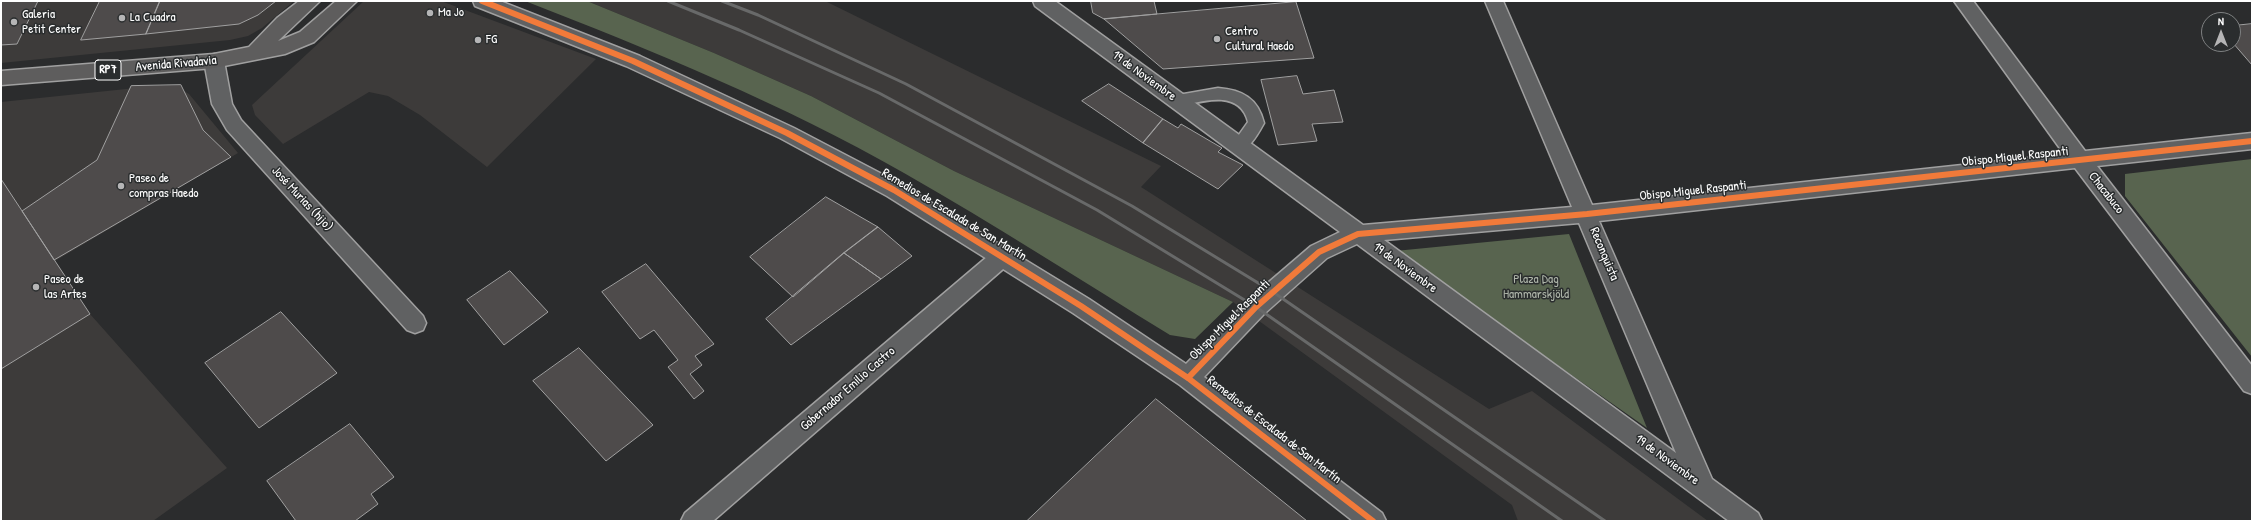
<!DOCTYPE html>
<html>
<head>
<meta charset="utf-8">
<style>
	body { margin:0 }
	#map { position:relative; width:2253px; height:522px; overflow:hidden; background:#2b2c2d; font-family:"Patrick Hand",sans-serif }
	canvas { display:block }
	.frame { position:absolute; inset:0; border:2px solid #fff; pointer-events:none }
	.north { position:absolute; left:2201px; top:12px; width:40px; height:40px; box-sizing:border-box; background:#2a2d2e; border:1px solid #7f8182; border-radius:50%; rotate:0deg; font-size:11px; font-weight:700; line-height:16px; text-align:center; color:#fff }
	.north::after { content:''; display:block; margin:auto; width:14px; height:18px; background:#b5b5b6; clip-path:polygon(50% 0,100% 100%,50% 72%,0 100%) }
</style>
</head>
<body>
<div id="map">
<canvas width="2253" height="522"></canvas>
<div class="frame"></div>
<div class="north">N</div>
</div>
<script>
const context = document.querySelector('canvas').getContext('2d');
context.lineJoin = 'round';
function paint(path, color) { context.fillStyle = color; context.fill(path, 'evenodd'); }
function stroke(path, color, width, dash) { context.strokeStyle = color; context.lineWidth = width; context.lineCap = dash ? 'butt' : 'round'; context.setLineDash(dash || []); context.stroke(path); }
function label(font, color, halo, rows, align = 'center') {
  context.font = font + ' "Patrick Hand",sans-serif'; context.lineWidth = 3; context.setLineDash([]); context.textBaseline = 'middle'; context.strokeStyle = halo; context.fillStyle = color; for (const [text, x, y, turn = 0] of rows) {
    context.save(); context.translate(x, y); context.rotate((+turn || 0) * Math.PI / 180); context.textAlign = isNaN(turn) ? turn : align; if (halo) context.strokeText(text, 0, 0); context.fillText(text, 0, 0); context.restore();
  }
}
const built = new Path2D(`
	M1,1h293l-32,27 -14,8 -18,4 -229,23z
	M364,1h77l155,58 -109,108 -67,-52 -32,-19 -19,-4 -86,52 -28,-29 -3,-10z
	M587,1h238l336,165 -20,21 348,222 43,-18 176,130h-190l-6,-16 -279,-203 -279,-131 -143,-75 -97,-43z
	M155,86l24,2 10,6 49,59 -183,108 35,53 137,154 -74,53h-152v-419z`);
const green = new Path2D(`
	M525,1h62l127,52 97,43 143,75 279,131 -38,37 -25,-4c-88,-54 -176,-111 -266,-162 -121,-69 -250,-122 -379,-172z
	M2252,159v198l-127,-161v-22z
	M1569,234l78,194 -252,-177z`);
const building = new Path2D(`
	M1,1h37l-21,43 -16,1z
	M100,1h60l-14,33 -65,6z
	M160,1h116l-18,14 -19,9 -93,10z
	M1091,1h63l3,13 -53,5 -11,-6z
	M1296,2l18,56 -151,11 -59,-50z
	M2252,24v41l-19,-22v-17z
	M1297,76l6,18 31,-4 9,32 -31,2 5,17 -39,4 -17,-65z
	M1109,84l54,35 -20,24 -61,-42z
	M181,85l22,45 28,27 -177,103 -32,-49 75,-51 34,-74z
	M1163,119l15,9 3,-4 41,24 -4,4 25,13 -25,24 -75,-46z
	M1,179l89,135 -89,55z
	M826,197l52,30 -34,26 -51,44 -43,-40z
	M878,227l34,29 -31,23 -37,-26z
	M844,253l37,26 -90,66 -25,-26z
	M646,264l68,80 -19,12 7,9 -12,9 14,17 -10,8 -26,-32 10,-7 -24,-30 -14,9 -38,-47z
	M510,271l38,41 -44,33 -37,-45z
	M281,312l56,61 -78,55 -54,-65z
	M579,348l74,77 -47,36 -73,-80z
	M1156,399l151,122h-280z
	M350,424l44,53 -23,17 7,10 -23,17h-59l-29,-40z`);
const service = new Path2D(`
	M1218,88c24,2 40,10 46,35 -6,11 -17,32 -31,27l-2,-4 17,-24c-8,-33 -46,-21 -70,-15l-5,-2 -3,-4 3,-4 5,-2z`);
const minor = new Path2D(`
	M473,1h27l140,55 154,72 107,56 188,115 97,65 62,-64 63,-54 29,-14 -305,-226 -2,-5h22l308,224 209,-18 -87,-206h18l89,204 472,-51 -110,-153h19l112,150 167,-18v16l-155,17 155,200v28l-8,-3 -169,-223 -476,53 113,258 46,34 4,8h-33l-372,-277 -30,14 -63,56 -60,63 178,136 4,8h-33l-173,-136 -107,-72 -186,-117 -107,-58 -154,-72 -151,-60zM1579,223l97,230 -292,-213z
	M214,54l7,2 3,5 8,43 9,16 182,196 3,7 -3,7 -8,3 -8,-3 -180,-200 -15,-26 -8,-43 3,-5z`);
const tertiary = new Path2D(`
	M1002,248l8,3 3,6 -3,6 -297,258h-32l4,-8 309,-262z`);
const primary = new Path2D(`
	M299,1h21l-42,40 22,-9 36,-31h21l-43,41 -29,12 -71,14 -213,17v-14l213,-17 35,-7 28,-29z`);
const rail = new Path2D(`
	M668,1l71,29 140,63 218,117 159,97 306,214
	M722,1l36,14 148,69 226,122 141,86 332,229`);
const cycleway = new Path2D(`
	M482,1l151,60 154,72 107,57 187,116 107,72 185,143
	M1188,378l68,-71 63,-55 39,-18 229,-20 665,-73`);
const markers = [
	[430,13,4,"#b5b5b6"],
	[122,18,4,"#b5b5b6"],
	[14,22,4,"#b5b5b6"],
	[1217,39,4,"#b5b5b6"],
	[478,40,4,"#b5b5b6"],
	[121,186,4,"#b5b5b6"],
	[36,287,4,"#b5b5b6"]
];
const shields = [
	[108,70,26]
];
const shieldNames = [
	["RP7",108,70]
];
const poiNames = [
	["Ma Jo",438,13],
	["Galeria",22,15],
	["Petit Center",22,30],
	["La Cuadra",130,18],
	["Centro",1225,32],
	["Cultural Haedo",1225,47],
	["FG",486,40],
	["Paseo de",129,179],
	["compras Haedo",129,194],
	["Paseo de",44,280],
	["las Artes",44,295]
];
const streetNames = [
	["Avenida Rivadavia",176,64,-5],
	["19 de Noviembre",1144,76,36],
	["Obispo Miguel Raspanti",2015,157,-6],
	["Obispo Miguel Raspanti",1693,191,-6],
	["Chacabuco",2106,193,52],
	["José Murias (hijo)",302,199,47],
	["Remedios de Escalada de San Martín",954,215,31],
	["Reconquista",1604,254,67],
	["19 de Noviembre",1405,268,36],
	["Obispo Miguel Raspanti",1230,320,-45],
	["Gobernador Emilio Castro",848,389,-41],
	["Remedios de Escalada de San Martín",1274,430,38],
	["19 de Noviembre",1667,460,36]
];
const parkNames = [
	["Plaza Dag",1536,280],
	["Hammarskjöld",1536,295]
];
paint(built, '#3d3b3a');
paint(green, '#58644f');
paint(building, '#4e4b4b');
stroke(building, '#a0a0a0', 1);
stroke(service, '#a0a0a0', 3);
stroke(minor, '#a0a0a0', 3);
stroke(tertiary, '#a0a0a0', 3);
stroke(primary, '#a0a0a0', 3);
paint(service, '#606162');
paint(minor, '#606162');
paint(tertiary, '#606162');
paint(primary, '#5e5d5d');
stroke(rail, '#686969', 3);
stroke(cycleway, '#f17a3a', 6);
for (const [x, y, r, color] of markers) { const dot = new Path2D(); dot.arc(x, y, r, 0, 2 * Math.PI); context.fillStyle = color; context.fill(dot); stroke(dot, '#2a2d2e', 1.5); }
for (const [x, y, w] of shields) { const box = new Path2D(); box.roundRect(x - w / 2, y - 10, w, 20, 3); context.fillStyle = '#2a2d2e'; context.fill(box); stroke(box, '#fff', 1); }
label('bold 12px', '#fff', null, shieldNames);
label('13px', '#fff', '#2a2d2e', poiNames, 'left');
label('13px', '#fff', '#2a2d2e', streetNames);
label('13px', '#afb6aa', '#2a2d2e', parkNames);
</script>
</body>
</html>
